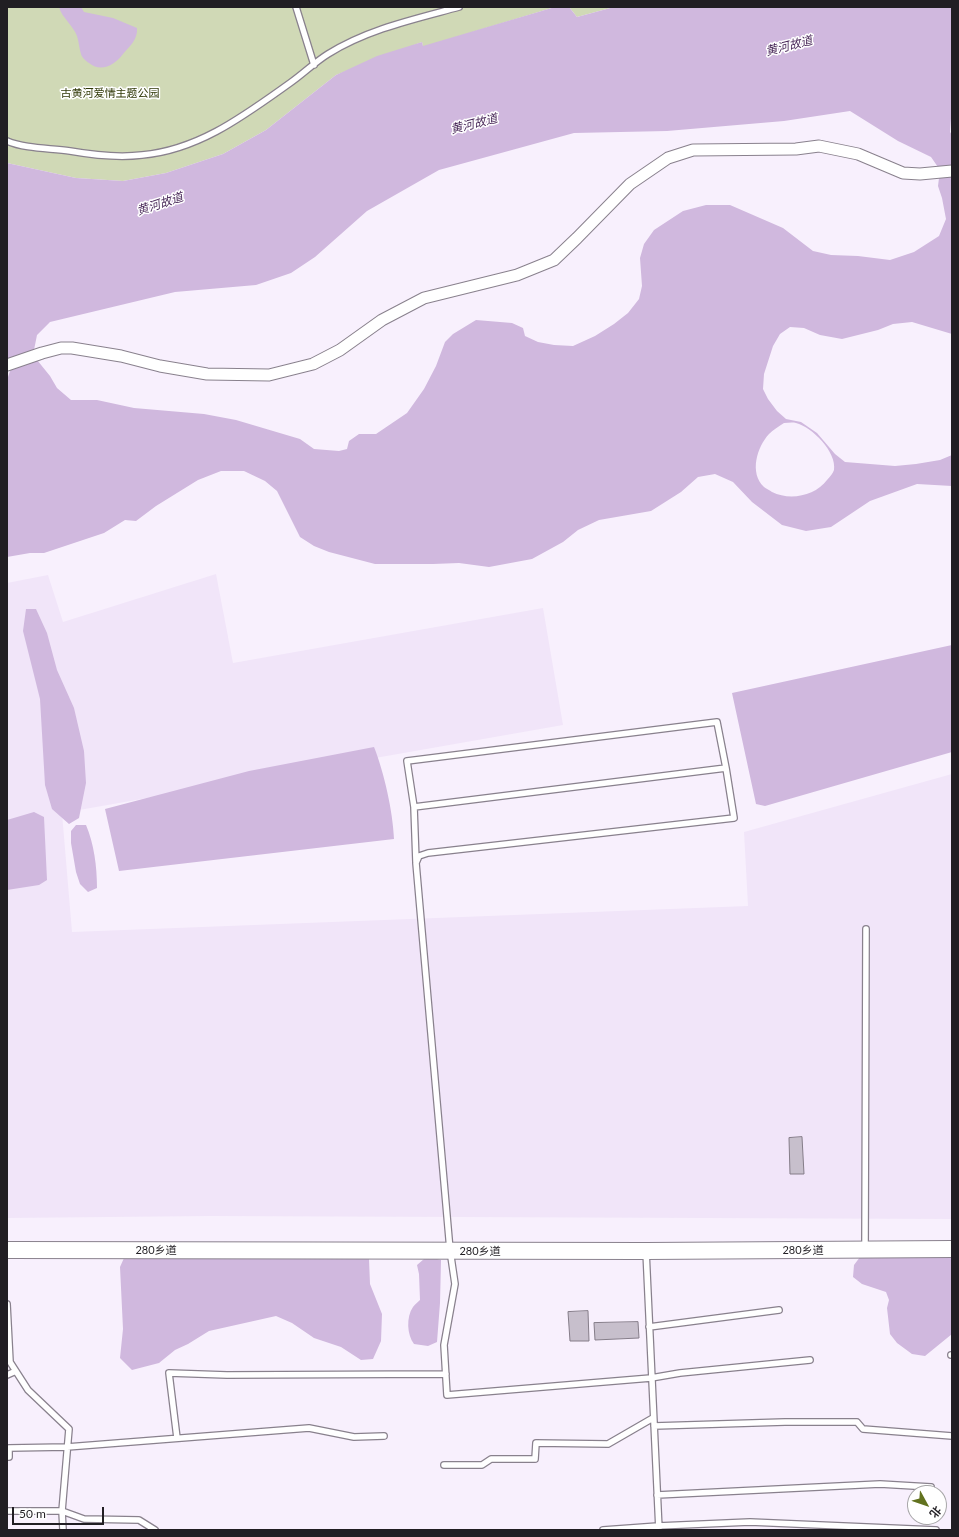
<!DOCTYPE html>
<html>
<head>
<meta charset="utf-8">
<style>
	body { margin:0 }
	#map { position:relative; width:959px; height:1537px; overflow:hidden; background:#f8f0fd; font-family:Lato,"Noto Sans SC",sans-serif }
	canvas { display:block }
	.frame { position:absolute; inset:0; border:8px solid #211e23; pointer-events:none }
	.north { position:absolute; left:907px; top:1485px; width:40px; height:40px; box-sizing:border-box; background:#fff; border:1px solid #a6a5a7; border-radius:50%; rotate:130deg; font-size:11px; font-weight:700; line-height:16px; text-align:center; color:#211e23 }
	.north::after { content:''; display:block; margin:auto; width:14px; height:18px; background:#62721f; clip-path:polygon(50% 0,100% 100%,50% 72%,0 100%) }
	.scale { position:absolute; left:12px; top:1507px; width:92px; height:18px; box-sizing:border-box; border:2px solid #211e23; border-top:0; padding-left:5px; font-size:12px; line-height:14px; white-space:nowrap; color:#211e23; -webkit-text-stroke:3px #fff; paint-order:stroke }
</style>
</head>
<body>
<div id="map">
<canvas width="959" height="1537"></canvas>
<div class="frame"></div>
<div class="north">北</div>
<div class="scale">50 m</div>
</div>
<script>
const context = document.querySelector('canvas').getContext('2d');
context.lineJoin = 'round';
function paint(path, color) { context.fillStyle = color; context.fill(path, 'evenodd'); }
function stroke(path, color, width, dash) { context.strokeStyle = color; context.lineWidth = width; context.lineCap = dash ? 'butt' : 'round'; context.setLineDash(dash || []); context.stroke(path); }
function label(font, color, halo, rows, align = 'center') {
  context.font = font + ' Lato,"Noto Sans SC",sans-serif'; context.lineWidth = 3; context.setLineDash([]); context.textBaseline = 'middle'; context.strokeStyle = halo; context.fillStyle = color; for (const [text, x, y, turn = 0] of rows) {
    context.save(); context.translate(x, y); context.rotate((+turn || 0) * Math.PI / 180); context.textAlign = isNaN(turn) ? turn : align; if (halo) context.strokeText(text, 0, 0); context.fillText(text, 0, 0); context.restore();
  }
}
const built = new Path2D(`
	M216,574l17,89 310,-55 20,117 -501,88 10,119 676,-26 -4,-74 208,-58v445l-741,-3 -204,2v-635l41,-8 15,47z`);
const green = new Path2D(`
	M7,7h548l-132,40 -1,-5 -86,33 -70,55 -43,24 -57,19 -43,8 -47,-3 -69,-15z
	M569,7h45l-37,10z`);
const water = new Path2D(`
	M59,7h22l3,5 29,6 24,10c1,11 -7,18 -14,26 -8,11 -22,19 -34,9 -3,-2 -7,-5 -8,-9 -2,-6 -2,-12 -4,-18 -4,-11 -15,-18 -18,-29z
	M555,7h14l8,10 37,-10h338v98l-2,27 2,3v199l-40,-12 -19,2 -15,6 -36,9 -22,-4 -16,-7 -14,-1 -10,7 -7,12 -9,28 -1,15 5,10 9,12 9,8 15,3 16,11 18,21 10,8 50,4 21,-2 24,-4 12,-5v31l-35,-2 -47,17 -39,26 -25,4 -24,-6 -30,-23 -19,-20 -18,-8 -17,3 -17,15 -30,19 -52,9 -21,10 -15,12 -31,17 -43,8 -30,-4 -26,1h-58l-46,-12 -15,-6 -14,-9 -23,-46 -12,-10 -21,-10h-23l-23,9 -42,26 -20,15 -11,-1 -21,13 -60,20h-14l-23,4v-177l6,-18 -6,-5v-194l69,15 47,3 43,-8 57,-19 43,-24 70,-55 41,-19 45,-14 1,4zM850,111l48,30 33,16 9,13 -2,16 4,12 4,21 -7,17 -25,16 -24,8 -32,-4 -27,-1 -18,-4 -30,-23 -53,-23h-24l-23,6 -29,19 -10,14 -4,14 2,28 -3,13 -11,14 -14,11 -19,12 -22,10 -19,-1 -16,-3 -13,-6 -2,-8 -11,-5 -36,-3 -23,14 -8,8 -9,24 -12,23 -17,24 -31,21h-17l-10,7 -2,8 -8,2 -25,-2 -14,-10 -64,-19 -32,-6 -70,-6 -37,-8h-26l-14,-12 -7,-12 -17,-21 4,-20 13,-13 125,-30 81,-7 35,-12 24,-16 52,-46 72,-41 135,-37 93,-2 117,-10zM784,423c4,0 8,-1 12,0 16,4 41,29 38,47 -1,3 -4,7 -7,10 -12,16 -37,21 -55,12 -2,-2 -6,-3 -8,-5 -15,-14 -7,-40 5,-53 4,-4 10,-8 15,-11z
	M26,609h10l11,24 10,37 17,38 10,43 2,32 -7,35 -10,6 -17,-15 -7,-24 -5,-86 -17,-68z
	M952,645v107l-187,54 -9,-2 -24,-111z
	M374,747c10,25 19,65 20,92l-275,32 -14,-62 144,-38z
	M34,812l10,5 3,63 -8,5 -32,5v-70z
	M76,825h10c8,19 11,41 11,63l-9,4 -8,-8 -4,-12 -5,-29v-12z
	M363,1256l6,3 1,25 12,30 -1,27 -8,18 -12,1 -20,-13 -27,-9 -22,-15 -16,-7 -67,15 -21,13 -13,6 -16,13 -27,7 -12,-12 3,-29 -3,-62 4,-9z
	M952,1256v78l-27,22 -13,-2 -15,-11 -7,-9 -3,-26 2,-8 -3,-8 -24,-8 -9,-7 1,-12 6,-8z
	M433,1258l8,2 -1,43 -3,39 -9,4 -14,-2c-7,-9 -8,-27 -1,-37 2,-3 5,-5 7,-7l-1,-26 -2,-9 7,-6z`);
const building = new Path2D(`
	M802,1137l2,37h-14l-1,-36z
	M588,1311l1,30h-19l-2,-29z
	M638,1322l1,16 -44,2 -1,-17z`);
const lane = new Path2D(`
	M296,7l18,58
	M7,141c19,8 43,7 63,10 23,4 48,7 72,4 57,-5 103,-40 148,-72 13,-9 25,-21 38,-29 40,-25 87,-35 131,-47
	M414,807l-7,-46 310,-39 9,46 8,50 -306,35 -9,3 -3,7 34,387 5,34 -11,61 3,50 204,-17 29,-5 130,-13
	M416,862l-2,-55 312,-39
	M865,1248l1,-319
	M646,1251l13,279
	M7,1304l3,58 18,28 41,39 -7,82 1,19
	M649,1327l130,-17
	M951,1355h1
	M7,1375l9,-4
	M654,1426l131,-4h72l6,7 89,7
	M177,1438l-8,-65 58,2 219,-1
	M7,1457h2v-9l58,-1 242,-19 45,9 30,-1
	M444,1465h38l9,-6h44l1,-16 72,1 45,-26
	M657,1495l223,-11 51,3
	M7,1511h55l22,8 55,1 16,10
	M603,1530l55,-4 92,-4 186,8`);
const street = new Path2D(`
	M7,365l35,-12 19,-5h11l49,8 39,10 47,8 62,1 44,-11 27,-14 42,-30 42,-22 93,-23 37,-15 23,-22 53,-54 38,-26 25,-8 103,-1 23,-3 39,8 45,19 17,1 32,-3`);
const secondary = new Path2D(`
	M7,1250l639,1 306,-2`);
const parkNames = [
	["古黄河爱情主题公园",110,93]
];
const streetNames = [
	["280乡道",156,1250],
	["280乡道",803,1250],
	["280乡道",480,1251]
];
const waterNames = [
	["黄河故道",789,46,-14],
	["黄河故道",474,124,-14],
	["黄河故道",160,204,-18]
];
paint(built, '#f1e5f9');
paint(green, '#d0d9b6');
paint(water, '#d0b8de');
paint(building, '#c7bfcc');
stroke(building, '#857d89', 1);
stroke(lane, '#89818d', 8);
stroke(street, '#89818d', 13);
stroke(secondary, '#89818d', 18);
stroke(lane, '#fff', 5.5);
stroke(street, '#fff', 11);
stroke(secondary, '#fff', 16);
label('11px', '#303907', '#fff', parkNames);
label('11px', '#211e23', '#fff', streetNames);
label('italic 12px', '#4b2b5b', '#fff', waterNames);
</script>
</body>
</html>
